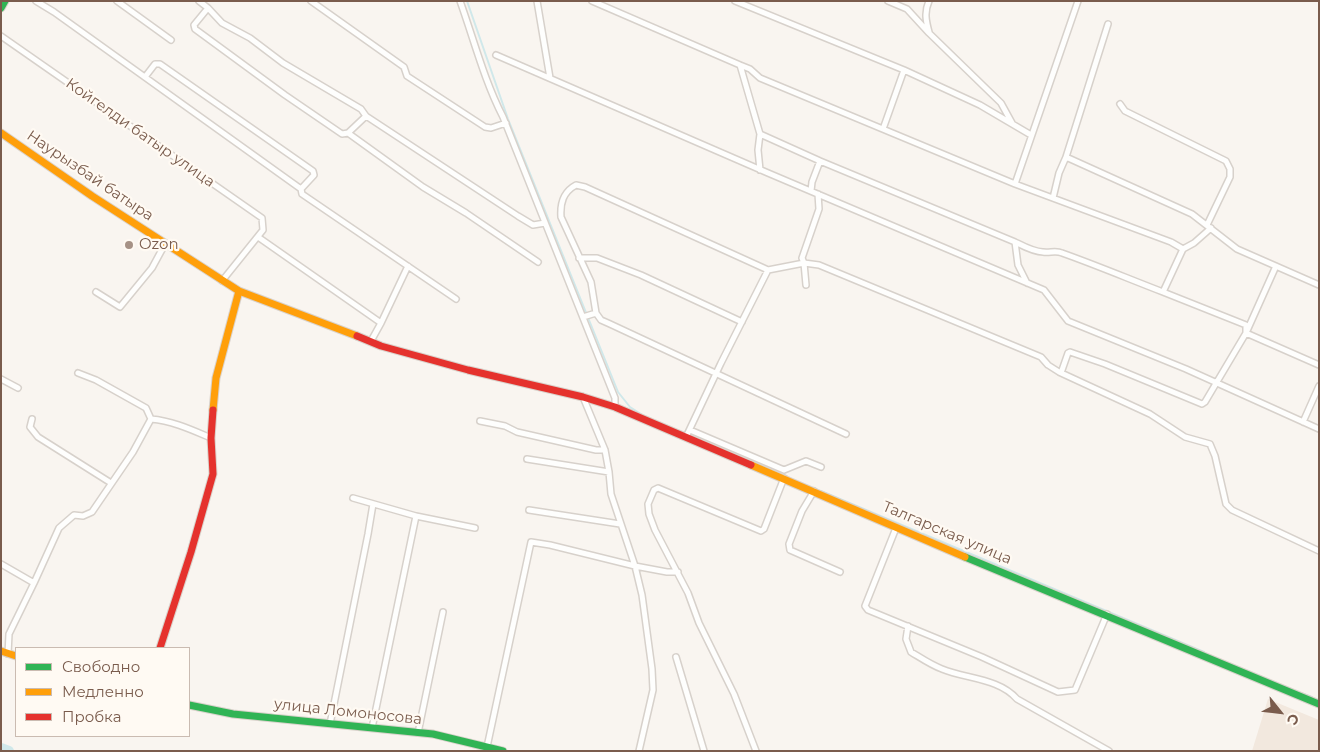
<!DOCTYPE html>
<html>
<head>
<meta charset="utf-8">
<style>
	body { margin:0 }
	#map { position:relative; width:1320px; height:752px; overflow:hidden; background:#f9f5f0; font-family:Montserrat,sans-serif }
	canvas { display:block }
	.frame { position:absolute; inset:0; border:2px solid #7a5c4d; pointer-events:none }
	.legend { position:absolute; left:15px; top:647px; width:175px; height:90px; box-sizing:border-box; background:#fffaf3; border:1px solid #cabbb1; margin:0; padding:6px 9px; list-style:none; font-size:15px; color:#7a5c4d }
	.legend li { display:flex; align-items:center; gap:10px; height:25px }
	.legend b { width:25px; border:1px solid #cabbb1 }
	.north { position:absolute; left:1255px; top:687px; width:50px; height:50px; -webkit-text-stroke:4px #fffaf3; paint-order:stroke; rotate:119deg; font-size:14px; font-weight:700; line-height:20px; text-align:center; color:#7a5c4d }
	.north::after { content:''; display:block; margin:auto; width:18px; height:22px; background:#7a5c4d; clip-path:polygon(50% 0,100% 100%,50% 72%,0 100%) }
</style>
</head>
<body>
<div id="map">
<canvas width="1320" height="752"></canvas>
<div class="frame"></div>
<ul class="legend">
<li><b style="height:6px;background:#30b455"></b>Свободно</li>
<li><b style="height:6px;background:#ff9f0a"></b>Медленно</li>
<li><b style="height:6px;background:#e5322d"></b>Пробка</li>
</ul>
<div class="north">С</div>
</div>
<script>
const context = document.querySelector('canvas').getContext('2d');
context.lineJoin = 'round';
function paint(path, color) { context.fillStyle = color; context.fill(path, 'evenodd'); }
function stroke(path, color, width, dash) { context.strokeStyle = color; context.lineWidth = width; context.lineCap = dash ? 'butt' : 'round'; context.setLineDash(dash || []); context.stroke(path); }
function label(font, color, halo, rows, align = 'center') {
  context.font = font + ' Montserrat,sans-serif'; context.lineWidth = 4.5; context.setLineDash([]); context.textBaseline = 'middle'; context.strokeStyle = halo; context.fillStyle = color; for (const [text, x, y, turn = 0] of rows) {
    context.save(); context.translate(x, y); context.rotate((+turn || 0) * Math.PI / 180); context.textAlign = isNaN(turn) ? turn : align; if (halo) context.strokeText(text, 0, 0); context.fillText(text, 0, 0); context.restore();
  }
}
const residential = new Path2D(`
	M1268,699l51,21v31h-67z`);
const stream = new Path2D(`
	M467,1l41,118 110,273 12,15 14,9
	M821,491l383,161
	M1301,693l11,4`);
const river = new Path2D(`
	M1,748l8,3`);
const street = new Path2D(`
	M36,1l18,11 247,177 1,5 154,105
	M117,1l54,39
	M199,1l9,7 14,15 28,15 33,25 78,46 5,7 152,100 15,9 12,-2
	M311,1l93,66 3,9 78,51 6,1 15,-5
	M460,1c14,39 24,79 43,116l112,281v9
	M537,1l13,77
	M592,1l148,64 10,4 10,9 255,106 156,58 12,7 11,-6 17,-15
	M735,1l169,69 76,35 51,30
	M888,1l19,8 22,24 72,70 11,20
	M208,8l-14,17 1,4 90,66 57,39 6,-1 18,-17
	M929,32c-3,-11 -5,-20 0,-31
	M1,36l261,182 1,12 -41,51
	M496,55l272,118 276,117 24,31 118,48 133,60
	M740,65l20,69 60,27 195,81 3,23 9,18
	M145,77l10,-13h5l153,107 1,4 -13,14
	M1120,104l5,7 101,50 4,8v8l-23,48
	M883,129l21,-59
	M348,133l75,54 43,26 72,49
	M1066,157l126,57 45,35 82,36
	M760,170l-2,-20 2,-16
	M1015,184l63,-183
	M811,191l1,-9 8,-21
	M1053,198l6,-25 7,-16 42,-133
	M258,237l123,86 -10,18
	M1015,242c8,4 19,10 28,10 7,1 13,-2 19,1 34,12 67,26 101,39l20,-43
	M579,258h18l44,17 101,47
	M806,285l-2,-22 -2,-5 17,-49 -1,-15
	M96,292l24,15 32,-39 13,-24
	M1163,292l83,33v8l73,32
	M596,313l-5,-31 -30,-65c-1,-14 2,-25 15,-32l9,2 183,83
	M583,317l13,-4 5,7 9,4 236,110
	M381,323l27,-57
	M78,373l18,7 50,28 5,11
	M1061,373l7,-20 2,-1 35,12 97,40 3,-2 41,-69 30,-67
	M1,379l17,9
	M32,419l-2,8 8,10 73,46
	M480,421l25,5 12,6 79,18h9
	M1303,422l16,-36
	M690,430l94,40 22,-9 15,6
	M686,437l35,-74 47,-93 36,-7 15,2 222,92 7,8 11,7 91,42 35,23 25,7 5,12 11,48 6,6 87,41
	M527,459l82,13
	M814,491l-12,20 -13,33 1,6 50,22
	M353,498l63,18 -44,212
	M529,510l91,14
	M416,516l59,12
	M896,528l-31,78 3,4 114,47 76,35 17,-2 32,-76
	M1,564l33,19
	M908,626l-2,13 5,13c10,6 20,13 31,17 24,10 57,9 75,30l92,52
	M8,654l1,-20 25,-51 25,-55 15,-13 9,1 9,-4 41,-60 18,-33c22,2 41,11 60,19
	M676,657l28,94
	M330,724l38,-190 5,-30
	M418,733l25,-121
	M487,747l44,-205 19,3 85,21 -24,-72 -2,-22 -4,-22 -22,-53
	M639,751l14,-61 -1,-21 -10,-74 -7,-29 32,6h11
	M756,751l-22,-57 -35,-71 -11,-30 -33,-63 -6,-16 -1,-10 6,-14 4,-2 103,43 3,-2 20,-51`);
const fast = new Path2D(`
	M1,8l4,-7
	M965,557l354,147
	M189,705l44,9 200,20 70,17`);
const slow = new Path2D(`
	M1,133l91,63 147,95 118,45
	M213,410l3,-32 23,-87
	M751,465l214,92
	M1,651l15,5`);
const jam = new Path2D(`
	M357,336l24,10 87,24 115,27 32,10 136,58
	M160,648l31,-96 22,-78 -2,-36 2,-28`);
const markers = [
	[129,245,5,"#a69286"]
];
const streetNames = [
	["Койгелди батыр улица",140,133,35],
	["Наурызбай батыра",90,176,34],
	["Талгарская улица",947,533,23],
	["улица Ломоносова",348,712,6]
];
const poiNames = [
	["Ozon",139,245]
];
paint(residential, '#f2e8de');
stroke(stream, '#d0e8ea', 2);
stroke(river, '#d0e8ea', 10);
stroke(street, '#d7d1cb', 8);
stroke(fast, '#d9d2cb', 9);
stroke(slow, '#d9d2cb', 9);
stroke(jam, '#d9d2cb', 9);
stroke(street, '#fefefd', 5);
stroke(fast, '#30b455', 7);
stroke(slow, '#ff9f0a', 7);
stroke(jam, '#e5322d', 7);
for (const [x, y, r, color] of markers) { const dot = new Path2D(); dot.arc(x, y, r, 0, 2 * Math.PI); context.fillStyle = color; context.fill(dot); stroke(dot, '#fffaf3', 2); }
label('15px', '#7a5c4d', '#fffaf3', streetNames);
label('15px', '#7a5c4d', '#fffaf3', poiNames, 'left');
</script>
</body>
</html>
